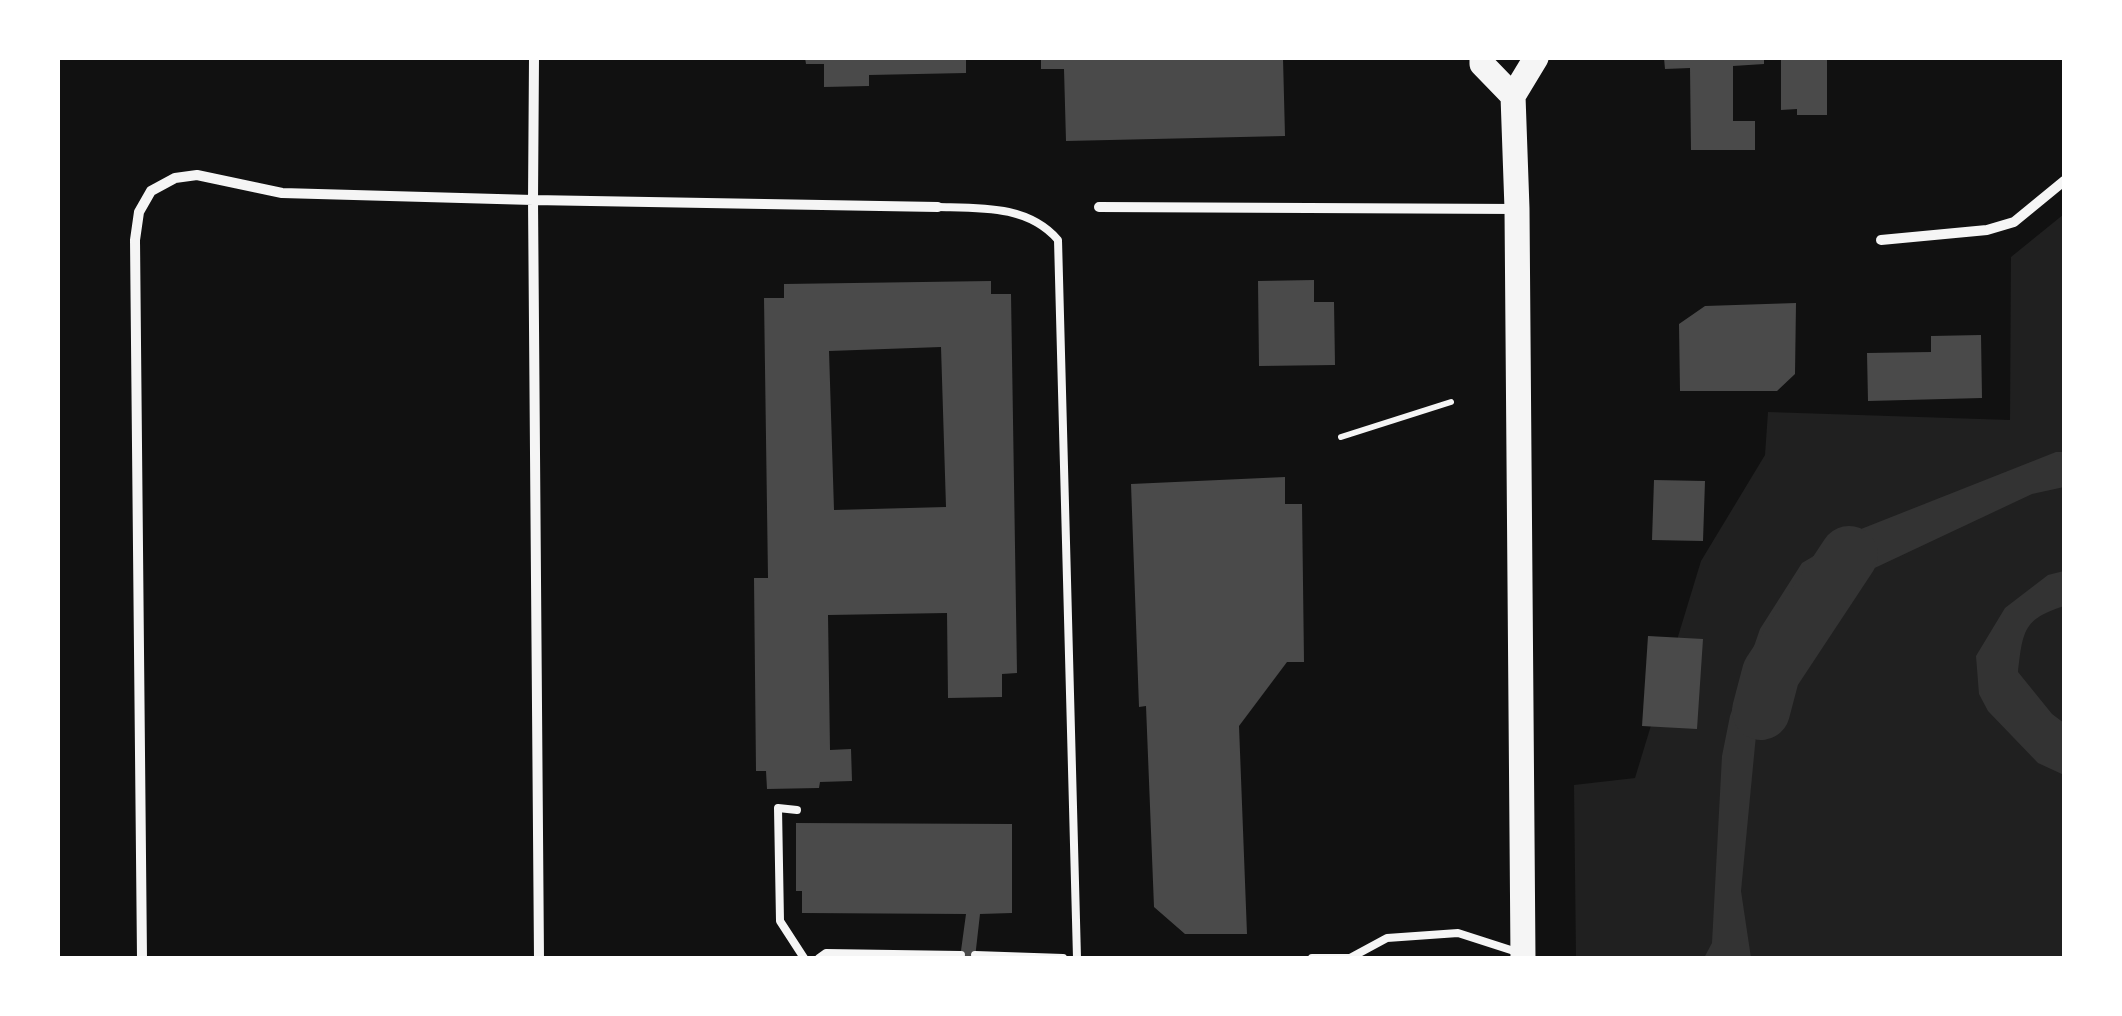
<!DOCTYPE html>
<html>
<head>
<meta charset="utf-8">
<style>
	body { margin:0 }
	#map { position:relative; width:2122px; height:1016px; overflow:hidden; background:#111; font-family:"Exo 2",sans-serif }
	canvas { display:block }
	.frame { position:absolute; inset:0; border:60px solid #fff; pointer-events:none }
</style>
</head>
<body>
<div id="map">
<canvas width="2122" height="1016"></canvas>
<div class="frame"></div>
</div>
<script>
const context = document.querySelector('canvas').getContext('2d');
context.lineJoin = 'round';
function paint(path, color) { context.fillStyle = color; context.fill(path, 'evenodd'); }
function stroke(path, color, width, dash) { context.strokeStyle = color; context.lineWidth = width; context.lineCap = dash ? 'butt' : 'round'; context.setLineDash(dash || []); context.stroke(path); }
const green = new Path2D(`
	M2064,214v744h-488l-2,-173 61,-7 66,-217 64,-106 3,-43 242,8 1,-163z`);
const water = new Path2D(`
	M2056,452h8v35l-32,7 -202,95 -36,47 -38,99 -15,156 10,67h-47l8,-15 10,-187 8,-40 30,-87 42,-66 54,-32z
	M2064,571v35c-41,13 -41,25 -46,66l34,42 12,9v52l-26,-12 -50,-52 -9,-17 -3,-38 29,-48 43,-33z`);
const river = new Path2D(`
	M1761,711l10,-38 78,-118`);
const building = new Path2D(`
	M805,58l161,1v14l-97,2v11l-45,1v-23h-18z
	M1041,58h242l2,78 -219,5 -2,-72h-23z
	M1664,58h100v6l-31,2v55h22v29h-64l-1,-82 -25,1z
	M1781,58h46v57h-30v-6l-16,1z
	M1314,280v22h20l1,63 -76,1 -1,-85z
	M991,281v13h20l6,379 -15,1v23l-54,1 -1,-85 -119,2 2,135 21,-1 1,32 -32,1 -1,6 -52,1 -1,-18h-10l-2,-193h14l-4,-280h20v-14zM941,347l5,160 -112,3 -5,-159z
	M1796,303l-1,71 -18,17h-97l-1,-67 26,-18z
	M1981,335l1,63 -114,3 -1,-48 64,-1v-16z
	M1285,477v27h17l2,158h-17l-48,64 8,208h-62l-31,-27 -8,-201 -7,1 -8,-223z
	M1654,480l51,1 -2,60 -51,-1z
	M1648,636l55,3 -6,90 -55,-3z
	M796,823l216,1v89l-32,1 -5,44h-15l6,-44 -164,-1v-22h-6z`);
const path = new Path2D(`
	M1341,437l110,-35`);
const service = new Path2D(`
	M938,207c42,1 90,-2 120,33l19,718
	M797,810l-19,-2 2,113 24,37
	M975,955l88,3
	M819,958l7,-5 135,2
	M1312,958h39
	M1350,958l37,-20 71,-5 59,19`);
const minor = new Path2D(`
	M534,58l-1,142 6,758
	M1099,207l418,2
	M1881,240l106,-10 27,-8 50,-41
	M142,958l-7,-718 4,-28 12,-21 24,-13 22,-3 85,18 251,7 405,7`);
const primary = new Path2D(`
	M1482,58v6l31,32
	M1523,958l-6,-749 -4,-113 23,-38`);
paint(green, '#202020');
paint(water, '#333');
stroke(river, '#333', 58);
paint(building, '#4a4a4a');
stroke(path, '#f5f5f5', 6);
stroke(service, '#f5f5f5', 8);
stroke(minor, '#f5f5f5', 10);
stroke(primary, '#f5f5f5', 25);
</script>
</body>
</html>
